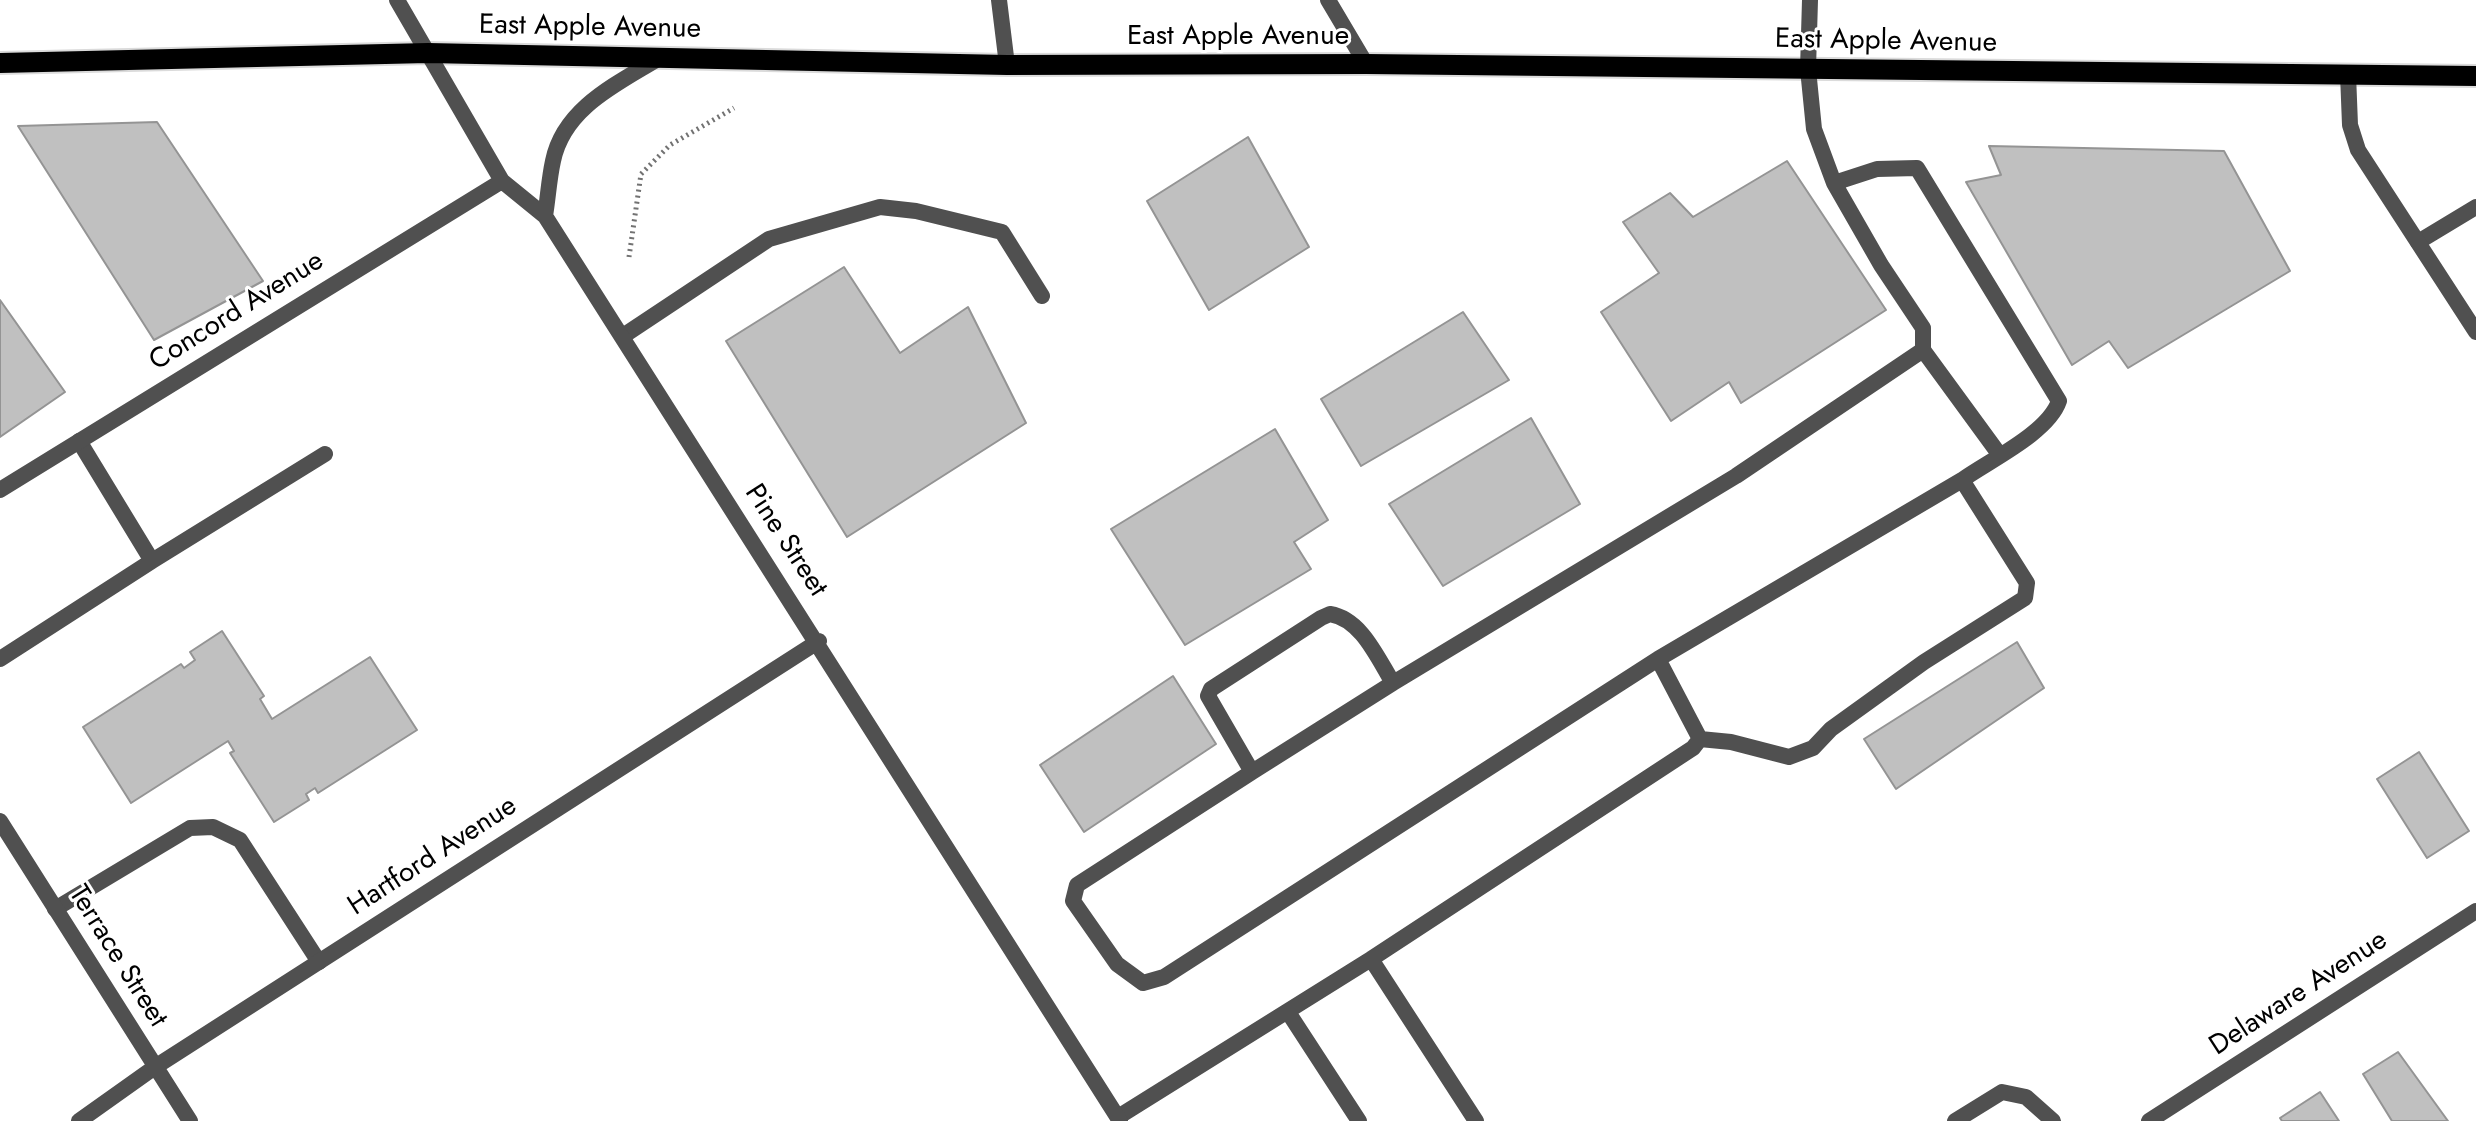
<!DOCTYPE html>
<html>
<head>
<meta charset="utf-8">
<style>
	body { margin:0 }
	canvas { display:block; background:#fff }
</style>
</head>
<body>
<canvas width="2476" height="1121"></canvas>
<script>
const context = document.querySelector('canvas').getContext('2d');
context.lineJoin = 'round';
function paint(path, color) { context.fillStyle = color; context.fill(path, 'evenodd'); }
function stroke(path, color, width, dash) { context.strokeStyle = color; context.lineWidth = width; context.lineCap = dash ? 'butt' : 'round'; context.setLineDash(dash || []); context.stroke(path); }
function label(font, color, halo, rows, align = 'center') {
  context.font = font + ' Jost,sans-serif'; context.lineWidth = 6; context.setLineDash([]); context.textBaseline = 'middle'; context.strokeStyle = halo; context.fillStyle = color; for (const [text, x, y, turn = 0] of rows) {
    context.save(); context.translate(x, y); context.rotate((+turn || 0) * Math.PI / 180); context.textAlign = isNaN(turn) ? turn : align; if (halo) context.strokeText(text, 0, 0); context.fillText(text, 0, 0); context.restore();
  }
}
const building = new Path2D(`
	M157,122l106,159 -109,59 -136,-214z
	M1248,137l61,110 -100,63 -62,-109z
	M1989,146l235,5 66,120 -162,97 -19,-27 -37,24 -106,-183 35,-7z
	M1787,161l99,149 -145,93 -12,-21 -58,39 -70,-109 58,-39 -36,-51 47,-29 23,24z
	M844,267l56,86 68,-46 58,116 -179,114 -121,-196z
	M0,300l65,92 -65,45z
	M1463,312l46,68 -148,86 -40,-67z
	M1531,418l49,86 -137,82 -54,-82z
	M1275,429l53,91 -34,22 17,27 -126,76 -74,-116z
	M222,631l42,65 -4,3 12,20 98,-62 47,73 -99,63 -3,-5 -9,6 3,6 -35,22 -44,-69 4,-2 -6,-10 -97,62 -48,-76 98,-63 3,4 11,-8 -5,-8z
	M2017,642l27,46 -148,101 -32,-50z
	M1173,676l43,68 -132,88 -44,-67z
	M2419,752l50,79 -42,27 -50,-79z
	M2398,1052l50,69h-56l-29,-47z
	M2320,1092l19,29h-57l-2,-3z`);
const path = new Path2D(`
	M629,257l12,-83 29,-29 64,-37`);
const service = new Path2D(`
	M999,0l8,65
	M2418,242l58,-35
	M623,336l146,-97 111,-32 36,4 86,21 40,64
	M1923,350l76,104
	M152,561l173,-107
	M0,659l152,-98 -73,-120
	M1658,659l304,-179
	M1700,739l31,3 58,15 24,-9 18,-19 93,-67 101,-64 2,-15 -65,-103c28,-20 86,-47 97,-79l-142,-233 -40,1 -43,14
	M1252,772l141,-89
	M55,909l135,-81 23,-1 27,13 79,122
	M1288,1012l71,109
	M1118,1117l253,-158
	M1476,1121l-105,-162 322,-211 7,-9 -42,-80 -494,318 -21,6 -26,-19 -44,-63 4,-16 175,-113 -44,-76 3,-7 110,-71 9,-4c31,5 47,43 63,69l343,-207 187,-126v-22l-42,-63 -47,-82 -20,-54 -6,-60
	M1955,1121l47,-29 24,5 27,24`);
const minor = new Path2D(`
	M397,0l105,181 43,35 575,905
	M1328,0l38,64
	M1808,69l2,-69
	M2348,74l2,51 8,25 118,182
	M545,216c3,-18 4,-37 8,-55 11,-54 66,-78 108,-104
	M0,490l502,-309
	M0,821l190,300
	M79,1121l76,-54 664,-426
	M2149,1121l327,-210`);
const primary = new Path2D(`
	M0,63l428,-10 579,12 359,-1 1110,12`);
const streetNames = [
	["East Apple Avenue",590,28,1],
	["East Apple Avenue",1238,37],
	["East Apple Avenue",1886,42,1],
	["Concord Avenue",237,312,-32],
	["Pine Street",785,541,57],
	["Hartford Avenue",433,857,-33],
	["Terrace Street",117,957,58],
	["Delaware Avenue",2299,994,-33]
];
paint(building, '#c0c0c0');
stroke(building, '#949494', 2);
stroke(primary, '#dbdbdb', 24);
stroke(path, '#727272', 5, [2, 4]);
stroke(service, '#505050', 16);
stroke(minor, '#505050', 16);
stroke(primary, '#000', 20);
label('28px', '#000', '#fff', streetNames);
</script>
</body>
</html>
